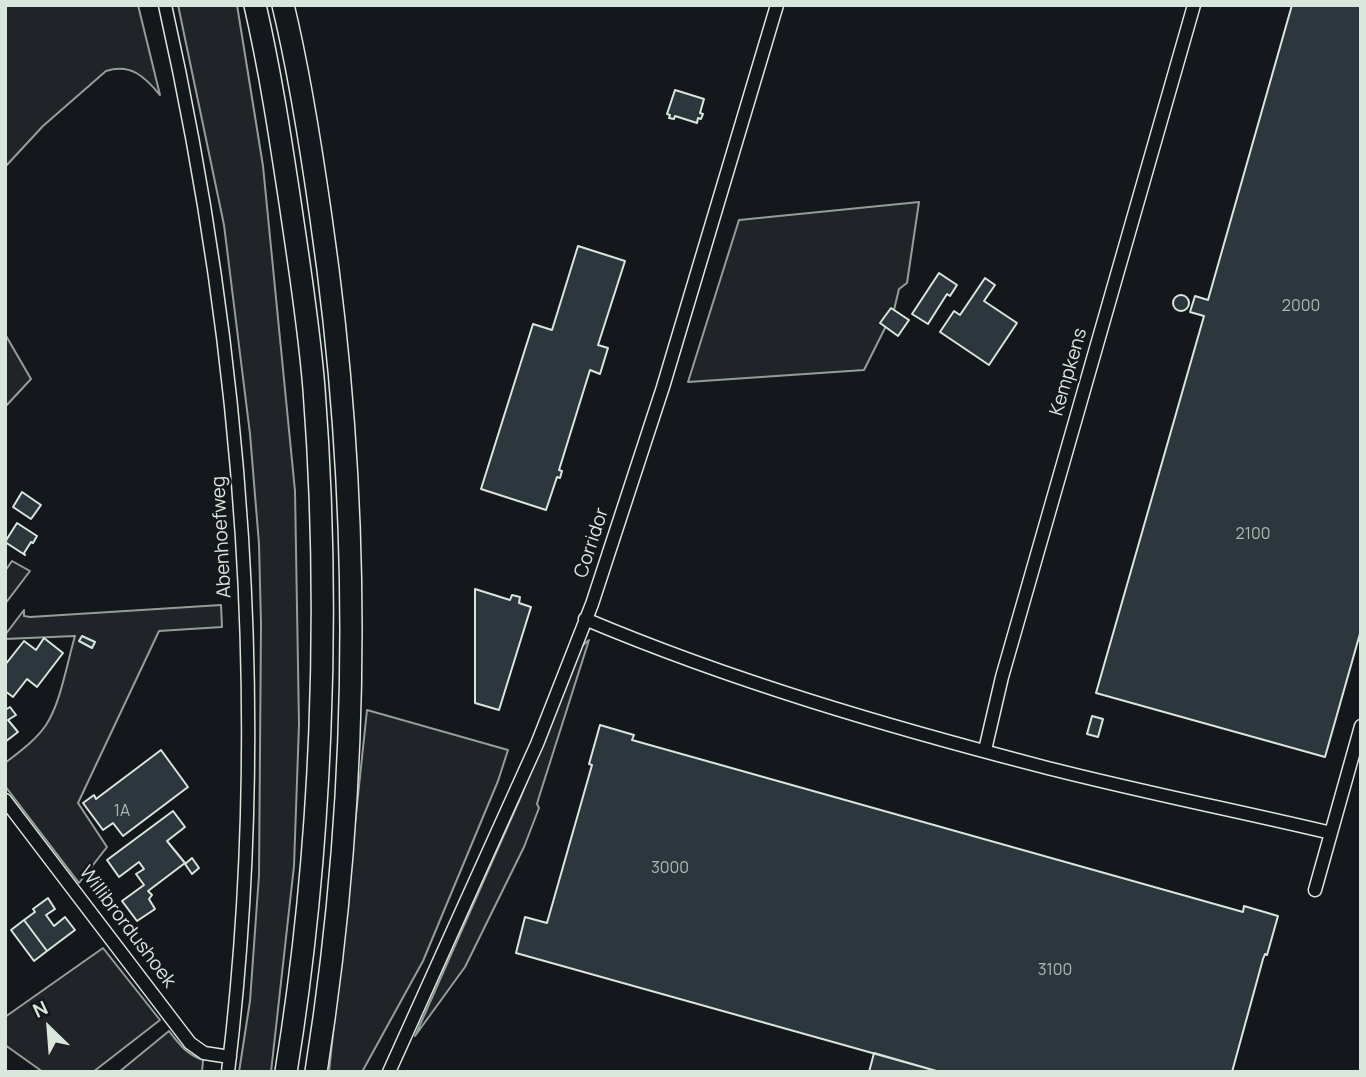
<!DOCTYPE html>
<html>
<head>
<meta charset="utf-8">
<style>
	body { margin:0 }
	#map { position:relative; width:1366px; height:1077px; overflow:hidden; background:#14181c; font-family:Manrope,sans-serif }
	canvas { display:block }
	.frame { position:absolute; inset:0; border:7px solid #d8e6dc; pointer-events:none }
	.north { position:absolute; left:14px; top:993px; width:70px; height:70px; -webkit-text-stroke:5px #14181c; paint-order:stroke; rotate:335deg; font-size:19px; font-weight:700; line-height:28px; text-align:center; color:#d8e6dc }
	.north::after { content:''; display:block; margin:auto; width:24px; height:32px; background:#d8e6dc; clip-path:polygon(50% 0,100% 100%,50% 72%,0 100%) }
</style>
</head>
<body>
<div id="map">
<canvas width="1366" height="1077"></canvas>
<div class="frame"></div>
<div class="north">N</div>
</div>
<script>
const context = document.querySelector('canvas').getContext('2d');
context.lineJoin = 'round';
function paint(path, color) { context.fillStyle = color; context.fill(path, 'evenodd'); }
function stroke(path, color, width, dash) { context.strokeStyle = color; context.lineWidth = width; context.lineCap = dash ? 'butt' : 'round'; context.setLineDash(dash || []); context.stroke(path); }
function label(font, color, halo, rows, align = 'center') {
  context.font = font + ' Manrope,sans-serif'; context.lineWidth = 5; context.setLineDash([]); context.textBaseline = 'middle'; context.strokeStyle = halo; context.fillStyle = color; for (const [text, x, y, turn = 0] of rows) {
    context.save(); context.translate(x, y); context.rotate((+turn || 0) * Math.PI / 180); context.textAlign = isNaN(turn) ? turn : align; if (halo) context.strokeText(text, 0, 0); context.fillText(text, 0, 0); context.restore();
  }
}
const green = new Path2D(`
	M5,5h133l22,90c-15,-18 -29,-32 -54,-24l-63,55 -38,41z
	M178,5h59l26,161 32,325 4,233 -5,142 -23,206h-32l11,-71 9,-126 2,-251 -2,-80 -9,-110 -26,-209z
	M919,202l-12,81 -8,6 -5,21 -30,60 -176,12 51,-162z
	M5,334l26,45 -26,28z
	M12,561l18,10 -25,33v-33z
	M221,605l1,22 -63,4 -81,172 29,44 -28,36 -74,-97v-23c14,-11 31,-23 41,-38 15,-23 21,-62 29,-89l-70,3v-4l19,-25v6l6,1z
	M589,640l-50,157 -2,7 2,4 -15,39 -59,120 -50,69 104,-235 63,-155z
	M367,710l141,40 -10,31 -75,180 -61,111h-33z
	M103,948l57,72 -67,52h-50l-38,-27v-28z
	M169,1031c10,13 18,24 34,29l-1,12h-83z`);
const building = new Path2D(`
	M1292,5h69v625l-36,127 -229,-64 108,-377 -14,-4 5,-16 13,4z
	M675,90l29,9 -4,14 3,1 -2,5 -3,-1 -1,5 -22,-7 -1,3 -5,-1 1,-3 -3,-1z
	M578,246l47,15 -27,84 10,3 -8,26 -10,-4 -31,100 3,1 -2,7 -3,-1 -11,33 -65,-21 52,-165 19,6z
	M939,273l18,12 -7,11 -3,-2 -19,30 -16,-10z
	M985,278l10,7 -11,16 33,22 -28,42 -49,-33 14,-21 6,4z
	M1173 303a8 8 0 1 1 16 0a8 8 0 1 1-16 0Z
	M891,308l18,12 -11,16 -18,-13z
	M22,492l19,13 -10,14 -18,-12z
	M17,523l20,13 -4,7 -2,-1 -7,11 1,2 -20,-13z
	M475,589l35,11 2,-5 8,2 -1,6 12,4 -32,103 -24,-7z
	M82,636l13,6 -3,6 -13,-7z
	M44,638l19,15 -26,34 -10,-8 -14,18 -8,-6v-26l19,-24 12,9z
	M10,707l6,8 -8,5 10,12 -13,10v-32z
	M1092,716l11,3 -5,18 -11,-3z
	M600,725l34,10 -2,5 611,172 1,-6 34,10 -11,39 -2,-1 -2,5 -31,113h-292l-424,-119 9,-36 22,6 45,-158 -3,-1z
	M161,750l27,37 -65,49 -10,-13 -10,7 -20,-27 11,-8 2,4z
	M173,811l12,16 -18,14 18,22 -37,28 4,4 -3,4 6,10 -18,12 -15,-20 22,-16 -8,-11 8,-5 -5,-7 -20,15 -12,-17z
	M192,858l7,10 -7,6 -7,-10z
	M48,898l7,11 -9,6 8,11 11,-9 10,13 -28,21 -23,-31 11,-8 -2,-3z
	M24,920l23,31 -13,10 -23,-31z
	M874,1053l66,19h-71z`);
const street = new Path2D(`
	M165,5c78,348 106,712 63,1067
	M585,619c147,62 301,107 455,147 96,25 194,44 291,67
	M985,750l17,-73 192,-672
	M5,800l185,243 14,10 26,4
	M1315,890l46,-164
	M389,1072l148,-328 55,-140 71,-217 114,-382`);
const highway = new Path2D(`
	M255,5c15,65 25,131 35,197 9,62 19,124 24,187 17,223 8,462 -28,683
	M283,5c17,70 28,142 38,213 41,283 40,571 -5,854`);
const numberNames = [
	["2000",1301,307],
	["2100",1253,535],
	["1A",122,812],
	["3000",670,869],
	["3100",1055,971]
];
const streetNames = [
	["Kempkens",1069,372,-74],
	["Abenhoefweg",222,537,-93],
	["Corridor",592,543,-72],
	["Willibrordushoek",127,927,53]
];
paint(green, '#202428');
stroke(green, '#939e99', 2);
paint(building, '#2c363c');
stroke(building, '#d8e6dc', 2);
stroke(street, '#d8e6dc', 15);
stroke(highway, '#d8e6dc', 24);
stroke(street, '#14181c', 12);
stroke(highway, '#14181c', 21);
label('16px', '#adbab4', null, numberNames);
label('19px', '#d8e6dc', '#14181c', streetNames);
</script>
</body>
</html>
